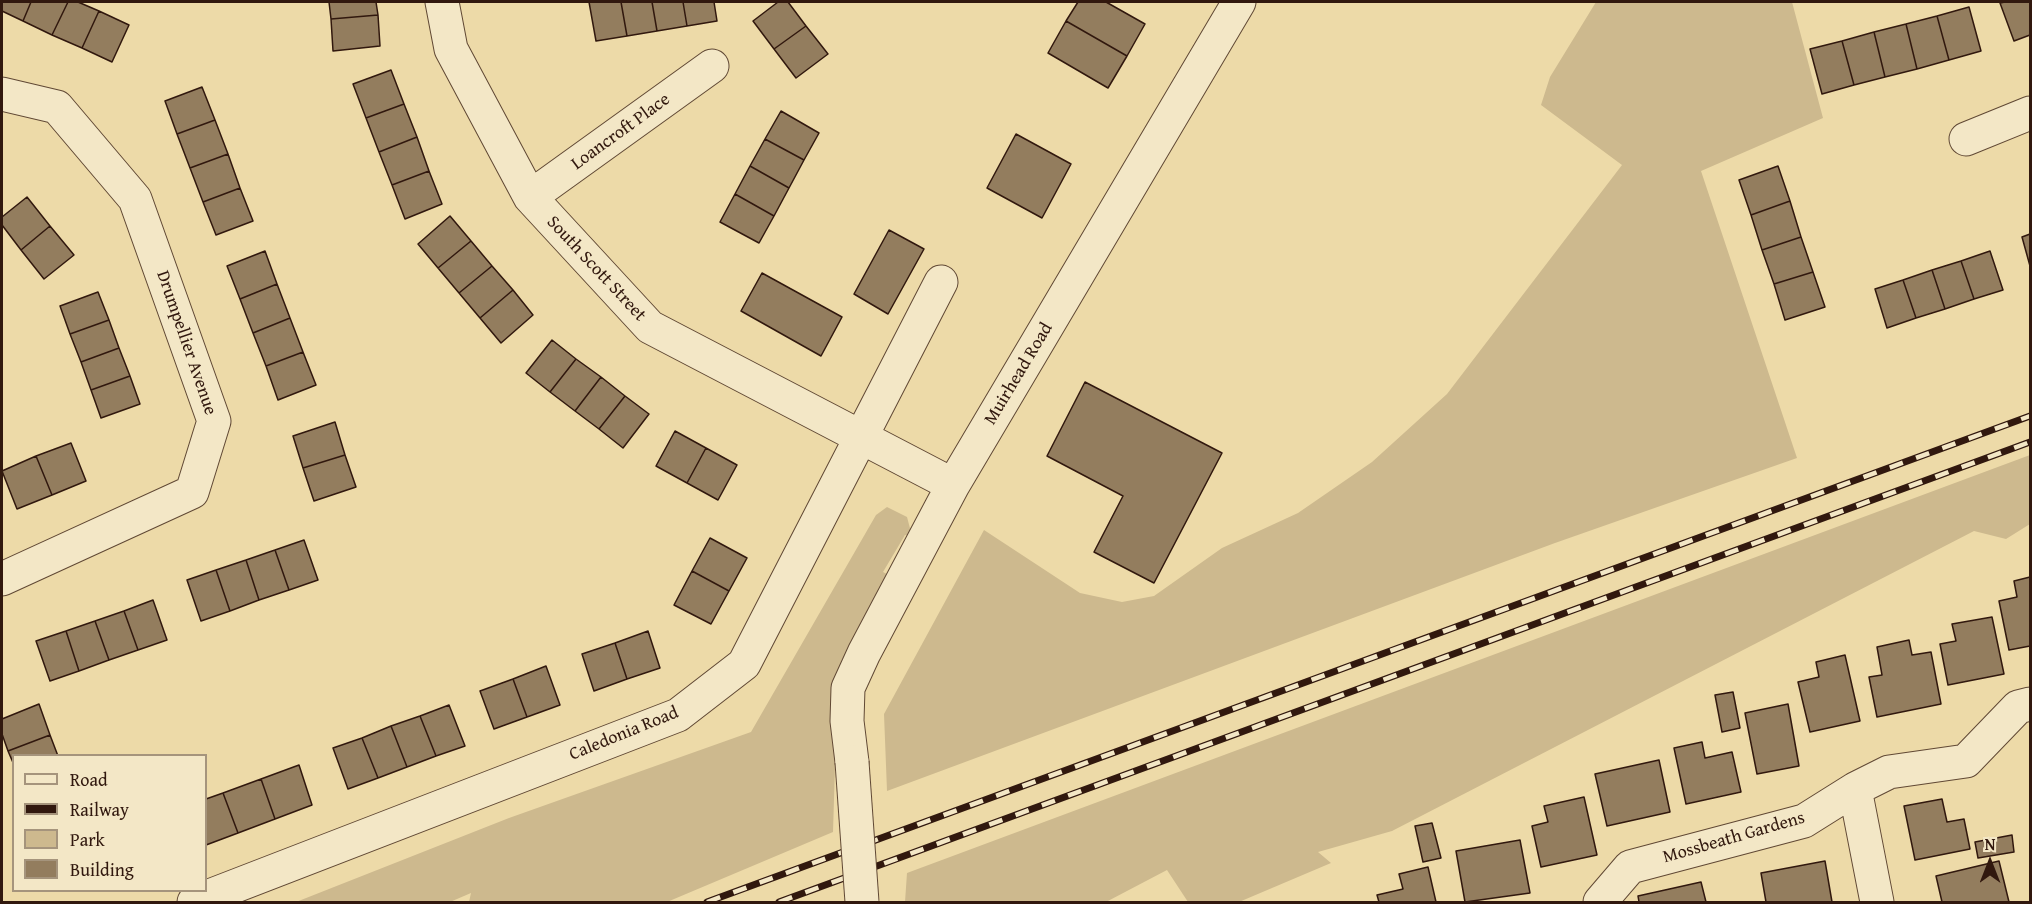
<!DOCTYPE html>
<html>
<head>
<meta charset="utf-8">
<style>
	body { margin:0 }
	#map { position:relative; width:2032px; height:904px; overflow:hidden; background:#eddaa8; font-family:"Gentium Book Plus",serif }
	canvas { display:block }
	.frame { position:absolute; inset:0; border:3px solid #31180e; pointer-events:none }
	.legend { position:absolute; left:12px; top:754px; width:195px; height:138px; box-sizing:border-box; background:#f3e7c6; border:2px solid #a5947c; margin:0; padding:8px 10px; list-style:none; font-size:18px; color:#31180e }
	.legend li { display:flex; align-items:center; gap:12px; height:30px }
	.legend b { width:30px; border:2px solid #a5947c }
	.north { position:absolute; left:1960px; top:832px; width:60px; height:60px; -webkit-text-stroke:4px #f3e7c6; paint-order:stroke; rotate:0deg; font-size:16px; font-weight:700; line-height:24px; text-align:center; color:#31180e }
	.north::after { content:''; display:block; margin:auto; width:21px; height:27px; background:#31180e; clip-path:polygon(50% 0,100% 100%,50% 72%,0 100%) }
</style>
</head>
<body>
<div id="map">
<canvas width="2032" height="904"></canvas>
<div class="frame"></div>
<ul class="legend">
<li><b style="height:8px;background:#f3e7c6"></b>Road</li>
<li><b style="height:8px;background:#31180e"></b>Railway</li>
<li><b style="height:16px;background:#cdb98e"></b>Park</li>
<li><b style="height:16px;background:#937d5e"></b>Building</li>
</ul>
<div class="north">N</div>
</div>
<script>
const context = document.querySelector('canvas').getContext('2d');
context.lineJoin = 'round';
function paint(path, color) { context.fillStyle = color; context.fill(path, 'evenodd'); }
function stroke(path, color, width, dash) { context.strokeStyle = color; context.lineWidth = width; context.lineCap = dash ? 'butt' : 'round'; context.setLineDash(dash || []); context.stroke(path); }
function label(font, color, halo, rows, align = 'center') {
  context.font = font + ' "Gentium Book Plus",serif'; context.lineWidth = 4.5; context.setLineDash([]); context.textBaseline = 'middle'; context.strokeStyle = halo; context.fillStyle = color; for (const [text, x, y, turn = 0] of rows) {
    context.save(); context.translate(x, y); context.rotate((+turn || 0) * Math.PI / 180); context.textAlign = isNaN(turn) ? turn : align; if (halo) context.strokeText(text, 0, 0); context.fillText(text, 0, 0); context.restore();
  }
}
const green = new Path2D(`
	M1596,2h196l31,116 -122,53 96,287 -242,85 -668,248 -3,-77 100,-184 96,63 42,9 32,-6 68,-48 76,-35 74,-51 75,-68 175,-229 -81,-60 9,-28z
	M2030,455v69l-24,15 -32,-8 -582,300 -74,21 13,11 -92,39h-51l-21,-32 -61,32h-201l2,-29z
	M887,507l20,10 5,19 -7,-1 -22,37 10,5 -55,92 -5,163 -166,70h-198l2,-9 -21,9h-154l213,-84 242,-86 125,-217z`);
const building = new Path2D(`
	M2,2h29l-8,19 -21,-10z
	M31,2h37l-16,33 -29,-14z
	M68,2h10l21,9 -17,37 -30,-13z
	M329,2h47l2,13 -47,4z
	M589,2h32l6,34 -31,5z
	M621,2h31l5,29 -30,5z
	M652,2h31l4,24 -30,5z
	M683,2h31l3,19 -30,5z
	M778,2h10l18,24 -32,23 -21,-28z
	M1078,2h28l39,22 -18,32 -61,-35z
	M2005,2h25v33l-16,6 -14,-38z
	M1969,7l12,44 -32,9 -12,-44z
	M99,11l30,14 -17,37 -30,-14z
	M378,15l2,31 -47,5 -2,-32z
	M1937,16l12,44 -32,9 -11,-45z
	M1066,21l61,35 -19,32 -60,-35z
	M1906,24l11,45 -32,8 -11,-45z
	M806,26l22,28 -32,24 -22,-29z
	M1874,32l11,45 -31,8 -12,-44z
	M1842,41l12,44 -32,9 -12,-45z
	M391,70l13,34 -38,14 -13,-34z
	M202,87l13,33 -38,14 -12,-33z
	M404,104l13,33 -38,15 -13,-34z
	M781,111l38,22 -15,27 -39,-21z
	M215,120l13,34 -38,14 -13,-34z
	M1016,134l55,30 -29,54 -55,-30z
	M417,137l12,34 -37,14 -13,-33z
	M765,139l39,21 -15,28 -39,-22z
	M228,154l12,34 -37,14 -13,-34z
	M750,166l39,22 -15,28 -39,-22z
	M1778,166l12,35 -39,14 -12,-35z
	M429,171l13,33 -37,15 -13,-34z
	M240,188l13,33 -37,14 -13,-33z
	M735,194l39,22 -15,27 -39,-21z
	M27,197l23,29 -29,24 -19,-25v-8z
	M1790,201l11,36 -39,13 -11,-35z
	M450,216l21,25 -33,27 -20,-24z
	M50,226l24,29 -30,24 -23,-29z
	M889,230l35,19 -36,65 -34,-20z
	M2030,234v32l-8,-29z
	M1801,237l12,35 -39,12 -12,-34z
	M471,241l21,25 -33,27 -21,-25z
	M265,251l12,33 -37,15 -13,-33z
	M1990,251l13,39 -29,9 -13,-38z
	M1961,261l13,38 -29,10 -13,-39z
	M492,266l21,24 -33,28 -21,-25z
	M1932,270l13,39 -29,9 -13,-38z
	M1813,272l12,35 -40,13 -11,-36z
	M762,273l80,44 -21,39 -80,-45z
	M1903,280l13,38 -29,10 -12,-39z
	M277,284l13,34 -37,15 -13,-34z
	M513,290l20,25 -32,28 -21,-25z
	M98,292l11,28 -39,14 -10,-28z
	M290,318l13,34 -37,14 -13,-33z
	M109,320l10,28 -38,14 -11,-28z
	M552,340l24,19 -26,33 -24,-19z
	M119,348l11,28 -39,14 -10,-28z
	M303,352l13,33 -38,15 -12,-34z
	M576,359l25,18 -26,34 -25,-19z
	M130,376l10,28 -39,14 -10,-28z
	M601,377l24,19 -26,33 -24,-18z
	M1085,382l137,71 -68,130 -60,-31 29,-56 -76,-40z
	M625,396l24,18 -26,34 -24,-19z
	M335,422l10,33 -42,13 -10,-32z
	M675,431l31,17 -19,35 -31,-17z
	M71,443l15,38 -34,14 -16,-39z
	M706,448l31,17 -19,35 -31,-17z
	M345,455l11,32 -42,14 -11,-33z
	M36,456l16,39 -35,14 -15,-38z
	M710,538l37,20 -18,33 -37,-20z
	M304,540l14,40 -29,10 -14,-40z
	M275,550l14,40 -30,10 -13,-40z
	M246,560l13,40 -29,11 -14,-41z
	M216,570l14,41 -29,10 -14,-41z
	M692,571l37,20 -18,33 -37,-19z
	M2030,577v69l-21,4 -10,-49 18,-4 -3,-16z
	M153,600l14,40 -29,10 -14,-39z
	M124,611l14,39 -29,10 -14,-39z
	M1992,617l12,57 -56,11 -8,-41 16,-3 -4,-17z
	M95,621l14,39 -30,11 -13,-40z
	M66,631l13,40 -29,10 -14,-40z
	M648,631l12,37 -33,11 -12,-36z
	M1909,640l3,15 19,-3 10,52 -64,13 -8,-40 13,-2 -5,-28z
	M615,643l12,36 -33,12 -12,-37z
	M1845,655l15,66 -50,11 -12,-50 21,-5 -3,-15z
	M546,666l14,39 -33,12 -14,-38z
	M513,679l14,38 -33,12 -14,-38z
	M1733,692l7,36 -18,4 -7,-37z
	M39,704l11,31 -42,16 -6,-17v-15z
	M1788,704l11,62 -42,8 -12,-61z
	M449,705l16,41 -29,10 -16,-40z
	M420,716l16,40 -29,11 -16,-41z
	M391,726l16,41 -29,11 -16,-40z
	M50,735l8,21h-44v9l-6,-14z
	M362,738l16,40 -30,11 -15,-41z
	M1702,742l3,16 27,-6 9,40 -55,12 -12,-56z
	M1659,760l11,52 -63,14 -12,-52z
	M299,765l13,40 -37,14 -14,-40z
	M261,779l14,40 -37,14 -15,-40z
	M223,793l15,40 -32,12v-46z
	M1584,797l13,58 -56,12 -9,-41 16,-4 -4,-16z
	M1942,799l5,23 17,-3 6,30 -55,11 -11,-54z
	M1432,823l9,35 -18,4 -8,-36z
	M2012,835l2,17 -36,6 -3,-16z
	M1520,840l10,53 -65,9 -9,-51z
	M1825,861l7,41h-66l-5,-29z
	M1999,861l10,41h-67l-6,-26z
	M1428,867l8,35h-57l-2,-7 26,-6 -4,-15z
	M1701,882l5,20h-67l-1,-6z`);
const minor = new Path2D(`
	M442,2l9,47 79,148 120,130 303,158
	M2,94l55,13 78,92 79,222 -22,71 -190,87
	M1966,139l64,-26
	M530,197l182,-131
	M852,762l-5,-41 1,-33 16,-35 89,-168 286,-483
	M1855,789l22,113
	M194,902l484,-187 66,-51 197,-382
	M1600,902l30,-35 174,-46 51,-32 34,-17 77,-11 52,-54 12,-3`);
const rail = new Path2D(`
	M707,902l1323,-486
	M779,902l1251,-460`);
const minorBridge = new Path2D(`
	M852,762l10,140`);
const streetNames = [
	["Loancroft Place",621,132,-36],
	["South Scott Street",596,269,47],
	["Drumpellier Avenue",186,343,71],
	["Muirhead Road",1019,374,-59],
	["Caledonia Road",624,734,-22],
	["Mossbeath Gardens",1734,838,-16]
];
paint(green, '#cdb98e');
paint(building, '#937d5e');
stroke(building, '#31180e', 1.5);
stroke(minor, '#604834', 35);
stroke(minor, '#f3e7c6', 33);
stroke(rail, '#31180e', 7);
stroke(rail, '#f3e7c6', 4.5, [14]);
stroke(minorBridge, '#604834', 35, []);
stroke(minorBridge, '#f3e7c6', 33);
label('18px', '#31180e', '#f3e7c6', streetNames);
</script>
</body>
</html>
